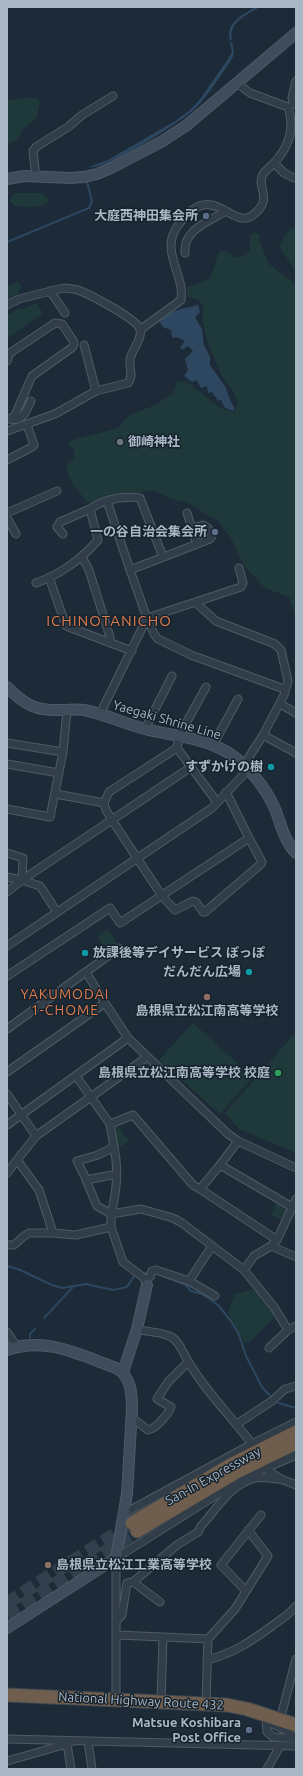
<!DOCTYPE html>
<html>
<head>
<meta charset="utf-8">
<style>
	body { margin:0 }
	#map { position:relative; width:303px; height:1776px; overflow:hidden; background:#1d2b38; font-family:Ubuntu,sans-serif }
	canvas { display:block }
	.frame { position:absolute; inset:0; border:8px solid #aab8c6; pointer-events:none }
</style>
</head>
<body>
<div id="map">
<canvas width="303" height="1776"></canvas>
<div class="frame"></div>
</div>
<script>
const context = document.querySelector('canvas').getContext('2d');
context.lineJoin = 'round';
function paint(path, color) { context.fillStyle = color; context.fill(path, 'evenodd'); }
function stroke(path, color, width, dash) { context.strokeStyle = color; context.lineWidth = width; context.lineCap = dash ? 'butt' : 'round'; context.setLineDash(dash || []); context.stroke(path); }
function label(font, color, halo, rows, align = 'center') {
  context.font = font + ' Ubuntu,"Noto Sans JP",sans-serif'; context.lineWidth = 3; context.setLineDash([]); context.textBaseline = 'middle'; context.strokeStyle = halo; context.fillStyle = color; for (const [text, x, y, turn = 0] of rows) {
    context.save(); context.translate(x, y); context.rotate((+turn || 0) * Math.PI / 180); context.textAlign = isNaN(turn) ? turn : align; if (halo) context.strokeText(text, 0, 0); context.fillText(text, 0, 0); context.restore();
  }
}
const green = new Path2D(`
	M23,98h13l4,4 -4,17 -14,11 -3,9 -12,6v-45z
	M15,193h27l5,4 1,4c-6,9 -23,5 -33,5l-5,-5 1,-5z
	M296,226v46l-17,-26 7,-12z
	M253,233h3l4,3 -1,4 10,24 27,21v335l-7,-23 -24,-9 -21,-22 -13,-28 -14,-18 -10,-5 -18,-12 -17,-4 -20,-9 -64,13 -15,-18 -8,-19 10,-8 -2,-10 -4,-3v-4l49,-13 10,-12 27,-11 18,-12 4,-12 12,2 31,25 14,4 4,-9 -7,-15 -9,-11 -15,-36 -5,-24 1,-9 -4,-8 -12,-4v-9c30,-8 23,-11 32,-36h8c9,9 15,8 23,-1v-13z
	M18,281l4,5 -6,11 -3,-2 -6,5v-13z
	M36,303l7,10 -36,26v-24l13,-7 1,2z
	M107,929l7,9 4,9 -9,6 -12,-16z
	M193,1023l60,54 -33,37 -61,-54z
	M296,1032v121l-57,-24 -14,-16z
	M117,1125l12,16 -9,6c-4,-4 -6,-16 -3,-22z
	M277,1202l10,5 1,5 -5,9 -12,-6z
	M253,1289l4,2 18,21v5l-25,25 -6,1 -16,-30 7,-19z`);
const water = new Path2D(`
	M255,7h5c-13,8 -32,15 -28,33l-2,1c-5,-19 12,-25 25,-34z
	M232,42l2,10 -1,5c-11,17 -24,37 -38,52 -13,12 -91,62 -106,58l19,-7 67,-39 14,-10 12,-13 27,-39 4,-7 -2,-9z
	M198,305l2,7 -5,5 7,12 2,16 6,12v8l15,21 6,16 4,6 -2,3 -8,-3 -4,-8 -3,1 -6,-9 -4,1 -1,-7 -6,2 -5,-8 -4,2 -8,-6 4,-6 -3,-11 8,-8 -5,-5 -6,4 -2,-3 5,-6 -8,-4 -5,1 -1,-8 -8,-3 -3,-4c3,-12 27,-15 38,-18z`);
const stream = new Path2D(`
	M7,242l82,-34 3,-7 -5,-19
	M7,1266l11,3 34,16 10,3 24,-4 27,6 14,-3 8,-12
	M141,1274l10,-2
	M160,1275l26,10 5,6 11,3 16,11 13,16 8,14 7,21 16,31 10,11
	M44,1318l29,-31
	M30,1337v-3l5,-5
	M278,1403l18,5`);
const highwayTunnel = new Path2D(`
	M7,1603l125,-80
	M7,1615l130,-84`);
const street = new Path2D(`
	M237,83l13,10 38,14c7,21 1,40 -14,56
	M293,104l-1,-7 4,-16
	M36,177l-3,-26 3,-4 32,-20 14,-12 31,-19
	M185,253c-2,-24 24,-31 41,-42
	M50,291l15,22
	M7,305l12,-6 44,-11c5,0 10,1 15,2 11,4 59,29 62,39 3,10 -9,21 -10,31 -1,9 4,16 -2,23l-32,8 -41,23 -48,17
	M140,330l41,-30c4,-25 -21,-49 -4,-73 35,-52 54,5 76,-12 22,-17 2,-28 10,-41 3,-4 8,-8 11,-11l10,10 10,5
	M84,345l12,46
	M7,361l3,-8 45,-30 7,1 12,18 -1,5 -41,29 -17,39 -4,4 -4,-1
	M10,419c13,3 16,-8 21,-18
	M7,460l25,-13 2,-2 -7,-20
	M107,501l23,69 80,-31 2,-3 -4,-8 -5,-3 -11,4
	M90,509c15,-10 33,-13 50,-11l23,59
	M7,513l50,-22
	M187,513l9,28
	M7,518l9,16
	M82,557l7,13 21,67v6
	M130,570l17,48 7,16 4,5 33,16 93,34
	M49,577l17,49 66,25
	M36,583c23,-8 46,-24 62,-43l-8,-31 -30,13 -3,5 6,7
	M195,602l21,19 59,23 6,6 7,31 -4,14 -21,40 -19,30
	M280,704l16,9
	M100,714l47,-96 94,-31 2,-4 -4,-15
	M145,729l27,-53
	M263,735l33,18
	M7,743l56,9 4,-42
	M213,745l25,-46
	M177,748l2,-12 27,-49
	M7,764l52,9
	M56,794l48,9 5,-11 68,-44 40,54
	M104,803l2,7 6,10 50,76 13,14 18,-9 3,1 7,10h2l56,-48 1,-2 -13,-24
	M7,809l43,8 13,-65
	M7,853l16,5 -1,22
	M7,877l15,3 169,-113
	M7,892l15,-12 18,6 17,26
	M7,946l205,-138 36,-38
	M7,976l103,-68 10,15 129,-85 -23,-46
	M105,1003l23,35 100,96 10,7 58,27
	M7,1029l112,-81
	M7,1072l98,-69 -19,-31
	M76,1076l34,48 4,23 -16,8 -21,6 10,20
	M7,1094l29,42 -19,24 22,30 14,43 23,2 35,-8 12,35 21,16 3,7
	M110,1124l23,-9 60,70 7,4 20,-24 18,-24
	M7,1125l121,-87
	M36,1136l111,-79
	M114,1147c5,23 3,44 -3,67l30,-5 32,9 9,5 62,47 30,37 14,23
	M220,1165l72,42
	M7,1173l10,-13
	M200,1189l77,51 19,-41
	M111,1227v-13l-14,-8 -11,-26 31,-6
	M274,1243l-3,3 25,11
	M7,1245h7l10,-9 5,-3h24
	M212,1246l-23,35 26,15
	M244,1270l10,-14 17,-10
	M146,1280l4,-3 2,-6 4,-1 33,11
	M137,1329c12,4 25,2 36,9 7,5 10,15 15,23 17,30 43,55 64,83
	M7,1332l10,15
	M269,1348l19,-18 8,-4
	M131,1417l17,13c8,-1 20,-16 23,-23l-14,-8 11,-17 20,-20
	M237,1424l35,-23 13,-12 11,-3
	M264,1468l17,11 15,6
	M123,1514l129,-70 44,-22
	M133,1582l27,20
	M246,1591l-25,-26 40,-50
	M117,1620l5,-5 5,-32 6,-1 44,-37 21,-13 3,-6c15,-16 31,-44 55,-48 7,-2 17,1 25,1
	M117,1635l91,4 -2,64
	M208,1639l27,-30 33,-53 -20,-26
	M207,1660c27,-7 43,-18 65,-34 9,-7 17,-11 24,-20
	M116,1699v-141l129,-81 51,-22
	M161,1701l2,-64
	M280,1720l16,-61
	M266,1721l1,11 6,5 23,2
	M266,1721l21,10 9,8
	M7,1739l289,7
	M88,1741l4,28
	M7,1761l60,-17
	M71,1769l-4,-25 4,-2
	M267,1769l13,-23`);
const secondary = new Path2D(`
	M7,179l18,-3 45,2 14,-1 13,-3 16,-7 48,-25 26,-17 109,-92
	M7,687c19,19 29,24 56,23 7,0 15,-1 21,0 21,4 41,14 61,19 27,7 57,8 82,23 20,12 39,36 48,57 6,15 9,32 21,44
	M7,1350c38,-14 73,5 109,18 15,8 16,25 16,41l-5,85 -11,64 -109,70
	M123,1372l14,-43 10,-44`);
const highway = new Path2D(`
	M132,1523l98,-58 66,-33
	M137,1531l100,-59 59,-29
	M7,1695l220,10 20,4 49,16`);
const markers = [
	[206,216,4,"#5c6f8a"],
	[120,442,4,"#6b7280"],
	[215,532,4,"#5c6f8a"],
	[271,767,4,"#0f9aa8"],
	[85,953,4,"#0f9aa8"],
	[249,972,4,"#0f9aa8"],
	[207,997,4,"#8d6e63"],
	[278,1073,4,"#2e9e5b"],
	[48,1565,4,"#8d6e63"],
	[249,1730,4,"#5c6f8a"]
];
const poiNames = [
	["大庭西神田集会所",198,216],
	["御崎神社",128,442,"left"],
	["一の谷自治会集会所",207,532],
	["すずかけの樹",263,767],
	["放課後等デイサービス ぽっぽ",93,953,"left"],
	["だんだん広場",241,972],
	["島根県立松江南高等学校",207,1011,"center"],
	["島根県立松江南高等学校 校庭",270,1073],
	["島根県立松江工業高等学校",56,1565,"left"],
	["Matsue Koshibara",241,1723],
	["Post Office",241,1738]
];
const streetNames = [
	["Yaegaki Shrine Line",167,720,16],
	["San-In Expressway",213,1476,-29],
	["National Highway Route 432",141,1701,3]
];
const neighbourhoodNames = [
	["YAKUMODAI",65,994],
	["1-CHOME",65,1010]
];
const quarterNames = [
	["ICHINOTANICHO",109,621]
];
paint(green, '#1f3839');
paint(water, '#2c475f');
stroke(stream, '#2c475f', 2);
stroke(highwayTunnel, '#32404d', 13, [13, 6]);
stroke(street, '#4e5b66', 9);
stroke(secondary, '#4e5b66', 12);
stroke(highway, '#3b4852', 15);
stroke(street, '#313d48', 7);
stroke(secondary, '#3e4c5c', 10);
stroke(highway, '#6f5e4d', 13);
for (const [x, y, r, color] of markers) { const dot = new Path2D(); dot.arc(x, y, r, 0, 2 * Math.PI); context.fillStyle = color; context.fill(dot); stroke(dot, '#16222c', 1.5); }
label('bold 13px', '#aab8c6', '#16222c', poiNames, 'right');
label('13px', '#aab8c6', '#16222c', streetNames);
context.letterSpacing = '1px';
label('14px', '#dd7c4d', '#16222c', neighbourhoodNames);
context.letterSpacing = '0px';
context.letterSpacing = '1px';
label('15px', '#dd7c4d', '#16222c', quarterNames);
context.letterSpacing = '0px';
</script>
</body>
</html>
